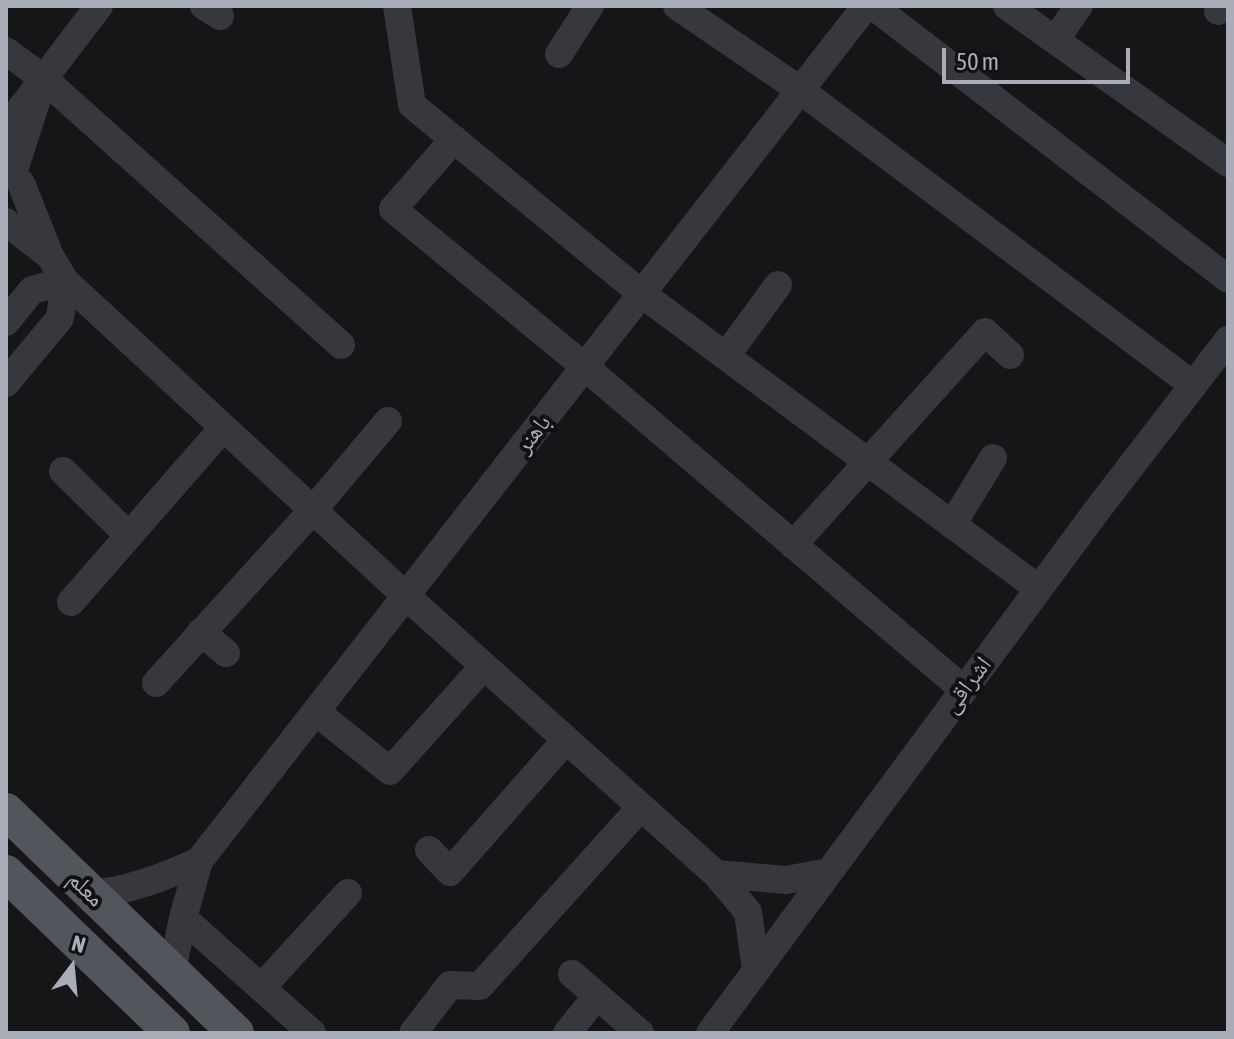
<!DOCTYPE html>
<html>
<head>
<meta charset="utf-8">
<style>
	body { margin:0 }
	#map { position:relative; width:1234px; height:1039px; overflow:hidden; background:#161618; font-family:"Asap Condensed",sans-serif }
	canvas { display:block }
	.frame { position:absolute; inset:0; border:8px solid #a8adb8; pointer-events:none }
	.north { position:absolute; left:32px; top:927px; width:80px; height:80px; -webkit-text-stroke:6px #111113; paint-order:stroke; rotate:16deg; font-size:22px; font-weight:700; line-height:32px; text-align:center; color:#a8adb8 }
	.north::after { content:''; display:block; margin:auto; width:28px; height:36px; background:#a8adb8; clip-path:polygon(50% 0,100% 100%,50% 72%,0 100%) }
	.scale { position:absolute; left:942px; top:48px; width:188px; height:36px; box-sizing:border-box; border:4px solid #a8adb8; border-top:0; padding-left:10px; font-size:24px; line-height:28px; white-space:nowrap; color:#a8adb8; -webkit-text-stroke:6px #111113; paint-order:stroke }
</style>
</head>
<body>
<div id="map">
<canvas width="1234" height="1039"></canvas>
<div class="frame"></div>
<div class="north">N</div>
<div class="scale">50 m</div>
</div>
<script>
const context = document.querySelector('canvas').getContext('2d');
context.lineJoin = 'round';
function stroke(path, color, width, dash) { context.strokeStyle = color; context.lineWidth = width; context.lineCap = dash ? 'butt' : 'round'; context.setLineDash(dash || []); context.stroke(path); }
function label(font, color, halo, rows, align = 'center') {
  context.font = font + ' "Asap Condensed","Noto Naskh Arabic",sans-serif'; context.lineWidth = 8; context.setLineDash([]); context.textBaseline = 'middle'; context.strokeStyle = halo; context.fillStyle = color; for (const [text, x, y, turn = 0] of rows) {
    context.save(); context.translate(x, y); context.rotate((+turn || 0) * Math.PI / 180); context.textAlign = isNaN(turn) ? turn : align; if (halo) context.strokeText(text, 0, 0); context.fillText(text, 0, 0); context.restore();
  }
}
const minor = new Path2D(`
	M204,6l16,10
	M397,6l15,99 230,189 397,295
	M677,6l123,84 393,295
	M873,6l355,273
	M1007,6l221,157
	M1218,11l4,-5
	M1055,40l24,-34
	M6,51l38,28 297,266
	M559,54l31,-48
	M6,128l93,-122
	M454,139l-61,70 192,158 379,323
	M15,167l21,-65
	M6,222l44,34 -29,-73
	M50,256l15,25 341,315 310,278
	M6,322l26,-32 33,-9 -5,37 -54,65
	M726,356l52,-71
	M63,471l66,65
	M952,525l41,-67
	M793,545l192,-213 25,23
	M71,602l152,-174
	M201,632l25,21
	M156,683l157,-173 75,-89
	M316,712l74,59 94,-105
	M429,850l21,22 116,-132
	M199,861l667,-855
	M91,894c38,-3 74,-17 108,-33l-16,57 -11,53
	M183,918l129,115
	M756,970l-8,-58 -32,-38 70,6 43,-8
	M572,974l68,59
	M261,988l87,-95
	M413,1033l37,-48 30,1 161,-179
	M567,1033l30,-37
	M710,1033l388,-524 130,-169`);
const major = new Path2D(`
	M6,811l230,222
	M6,873l166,160`);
const streetNames = [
	["باهنر",533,434,-52],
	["اشراقی",967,685,-53],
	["معلم",86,889,44]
];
stroke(minor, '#37383d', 28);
stroke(major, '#53555c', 36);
label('24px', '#a8adb8', '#111113', streetNames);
</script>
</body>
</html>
